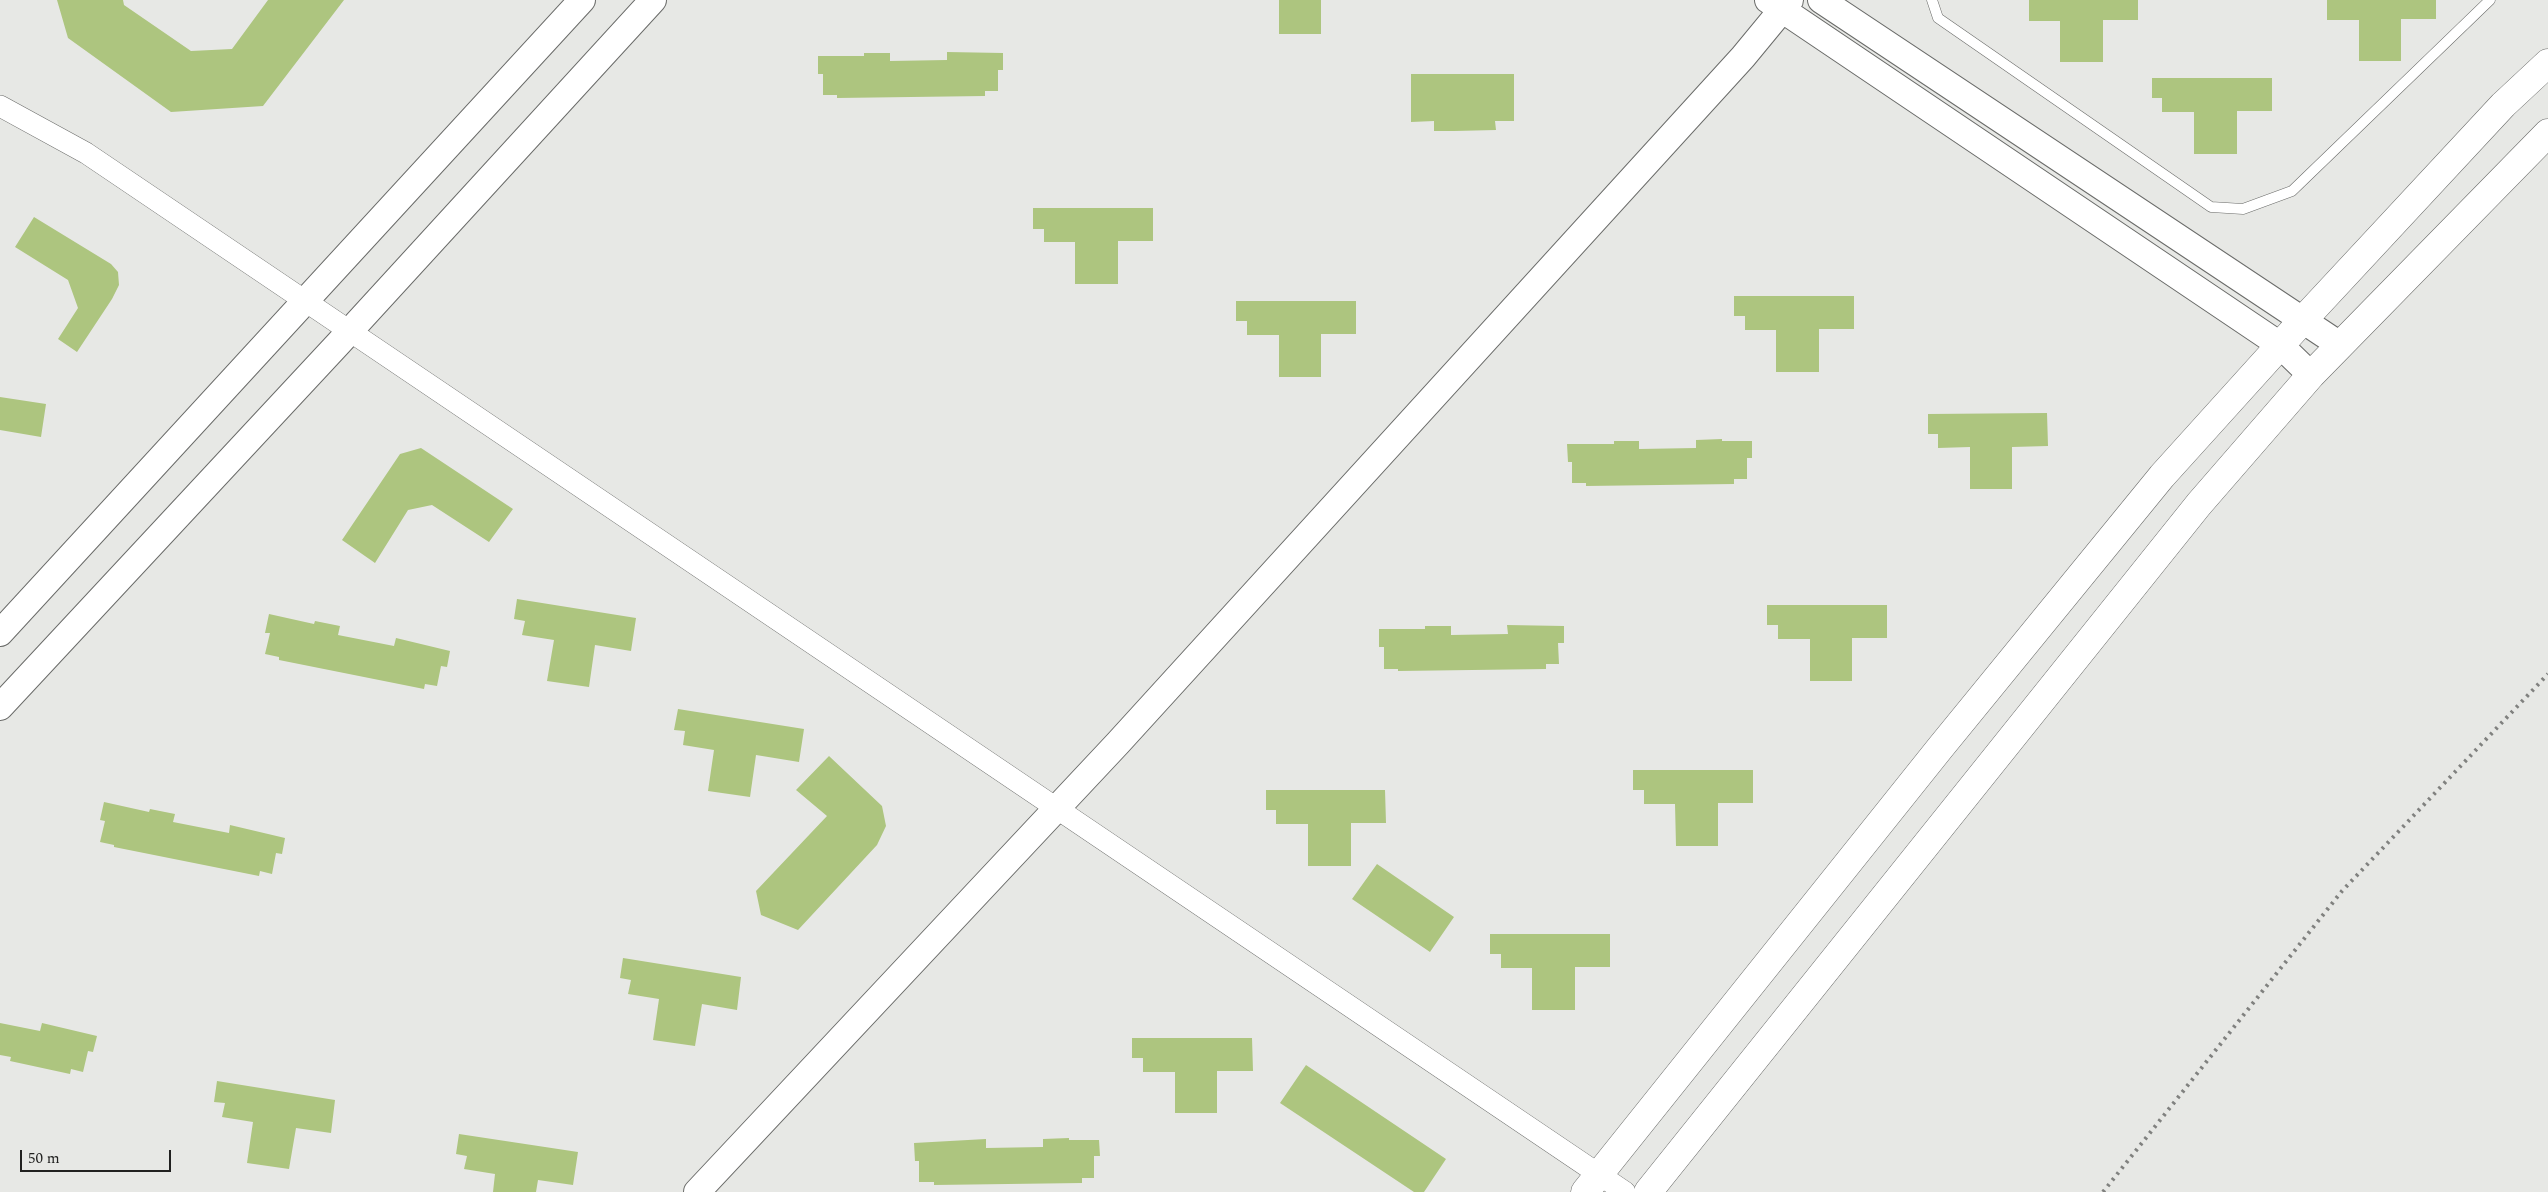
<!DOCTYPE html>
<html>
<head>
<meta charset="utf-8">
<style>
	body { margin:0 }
	#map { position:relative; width:2548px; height:1192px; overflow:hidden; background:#e7e8e5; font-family:Spectral,serif }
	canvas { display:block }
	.scale { position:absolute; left:20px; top:1150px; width:151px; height:22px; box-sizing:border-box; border:2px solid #212120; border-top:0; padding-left:6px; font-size:15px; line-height:18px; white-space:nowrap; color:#212120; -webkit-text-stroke:4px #e7e8e5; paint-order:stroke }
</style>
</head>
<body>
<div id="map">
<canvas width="2548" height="1192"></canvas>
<div class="scale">50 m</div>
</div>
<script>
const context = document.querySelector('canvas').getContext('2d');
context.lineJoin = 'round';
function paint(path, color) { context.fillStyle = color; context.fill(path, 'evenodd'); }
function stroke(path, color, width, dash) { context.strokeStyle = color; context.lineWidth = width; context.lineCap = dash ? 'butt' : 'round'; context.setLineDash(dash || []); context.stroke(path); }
const building = new Path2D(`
	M57,0h66l1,5 67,46 41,-2 36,-49h76l-81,106 -92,6 -103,-74z
	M1279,0h42v34h-42z
	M2029,0h109v20h-35v42h-43v-41h-31z
	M2327,0h109v19h-35v42h-42v-41h-32z
	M947,52l56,1v17h-5v21h-13v5l-148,2v-3h-14v-21h-5v-18h46v-3h26v8l57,-1z
	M1411,74h103v47h-19l1,9 -42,1h-20v-10l-23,1z
	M2152,78h120v33h-35v43h-43v-42h-32v-14h-10z
	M1033,208h120v33h-35v43h-43v-42h-31v-13h-11z
	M34,217l77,47 7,8 1,13 -7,14 -35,53 -19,-13 20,-31 -10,-28 -53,-33z
	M1734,296h120v33h-35v43h-43v-42h-31v-14h-11z
	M1236,301h120v33h-35v43h-42v-42h-32v-14h-11z
	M0,397l46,7 -5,33 -41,-7z
	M2047,413l1,33 -36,1v42h-42v-42l-32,1v-14h-10v-20z
	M1722,439v2h30v17h-5v21h-13v5l-148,2v-3h-14v-21h-4l-1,-18h47v-3h25v8l57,-1v-8z
	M421,448l92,61 -24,33 -57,-37 -24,5 -33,53 -33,-23 58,-86z
	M517,599l119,19 -5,33 -36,-6 -6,42 -42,-6 7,-41 -32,-5 3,-14 -11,-2z
	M1767,605h120v33h-35v43h-42v-42h-32v-14h-11z
	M269,614l45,10 1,-3 25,5 -2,9 56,11 2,-8 54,13 -3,16 -6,-1 -4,20 -12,-2 -1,5 -145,-29v-3l-14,-3 5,-21h-5z
	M1507,625l57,1v17h-6l1,21h-13v5l-148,2v-2h-14v-22h-5v-18h46v-3h26v9l57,-1z
	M678,709l126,20 -5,33 -43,-7 -6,42 -42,-6 6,-41 -31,-5 2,-14 -11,-1z
	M829,756l53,50 4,20 -9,19 -79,85 -37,-15 -5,-24 71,-75 -31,-26z
	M1633,770h120v33h-35v43h-42l-1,-42h-31v-14h-11z
	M1266,790h119l1,33h-35v43h-43v-42h-32v-14h-10z
	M104,802l45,10 1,-3 25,5 -2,8 56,11 1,-8 55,13 -3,16 -6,-1 -4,21 -12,-3 -1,5 -145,-29v-2l-14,-3 5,-21 -5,-1z
	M1377,864l77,53 -24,35 -78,-53z
	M1490,934h120v33h-35v43h-43v-42h-31v-14h-11z
	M623,958l118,19 -4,33 -35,-6 -7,42 -42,-6 6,-41 -31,-5 3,-14 -11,-2z
	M0,1023l40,8 2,-8 55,13 -4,16 -5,-1 -5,21 -12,-3 -1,5 -60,-13 1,-4 -11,-2z
	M1132,1038h120l1,33h-36v42h-42v-41h-32v-14h-11z
	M1306,1065l140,94 -22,33h-10l-134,-89z
	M217,1081l118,19 -4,33 -35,-5 -7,41 -42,-6 6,-41 -31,-5 3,-14 -11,-1z
	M459,1134l119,18 -5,33 -35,-5 -2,12h-43l2,-18 -31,-5 3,-13 -11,-2z
	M1069,1138v2h30l1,16h-6v22h-12v5l-148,2v-3h-15v-21h-4l-1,-18 72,-4v9l57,-1v-8z`);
const service = new Path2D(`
	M1932,0l6,18 273,189 32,2 49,-18 198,-191`);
const minor = new Path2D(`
	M0,106l86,47 1539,1039`);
const tertiary = new Path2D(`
	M1768,0l512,345 31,30
	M1821,0l519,345
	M0,633l582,-633
	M0,707l338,-363 315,-344
	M697,1192l421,-449 625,-686 47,-57`);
const secondary = new Path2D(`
	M1585,1192l355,-444 222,-272 141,-156 200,-215 45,-42
	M1648,1192l551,-688 112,-129 237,-242`);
const rail = new Path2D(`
	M2103,1192l239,-301 206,-217`);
paint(building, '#adc57f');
stroke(service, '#6a6b69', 11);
stroke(minor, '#6a6b69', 22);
stroke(tertiary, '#6a6b69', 28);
stroke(secondary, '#6a6b69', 29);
stroke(service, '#fff', 10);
stroke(minor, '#fff', 21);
stroke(tertiary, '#fff', 26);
stroke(secondary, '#fff', 28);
stroke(rail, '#80817f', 4, [2.5, 5]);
</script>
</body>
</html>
